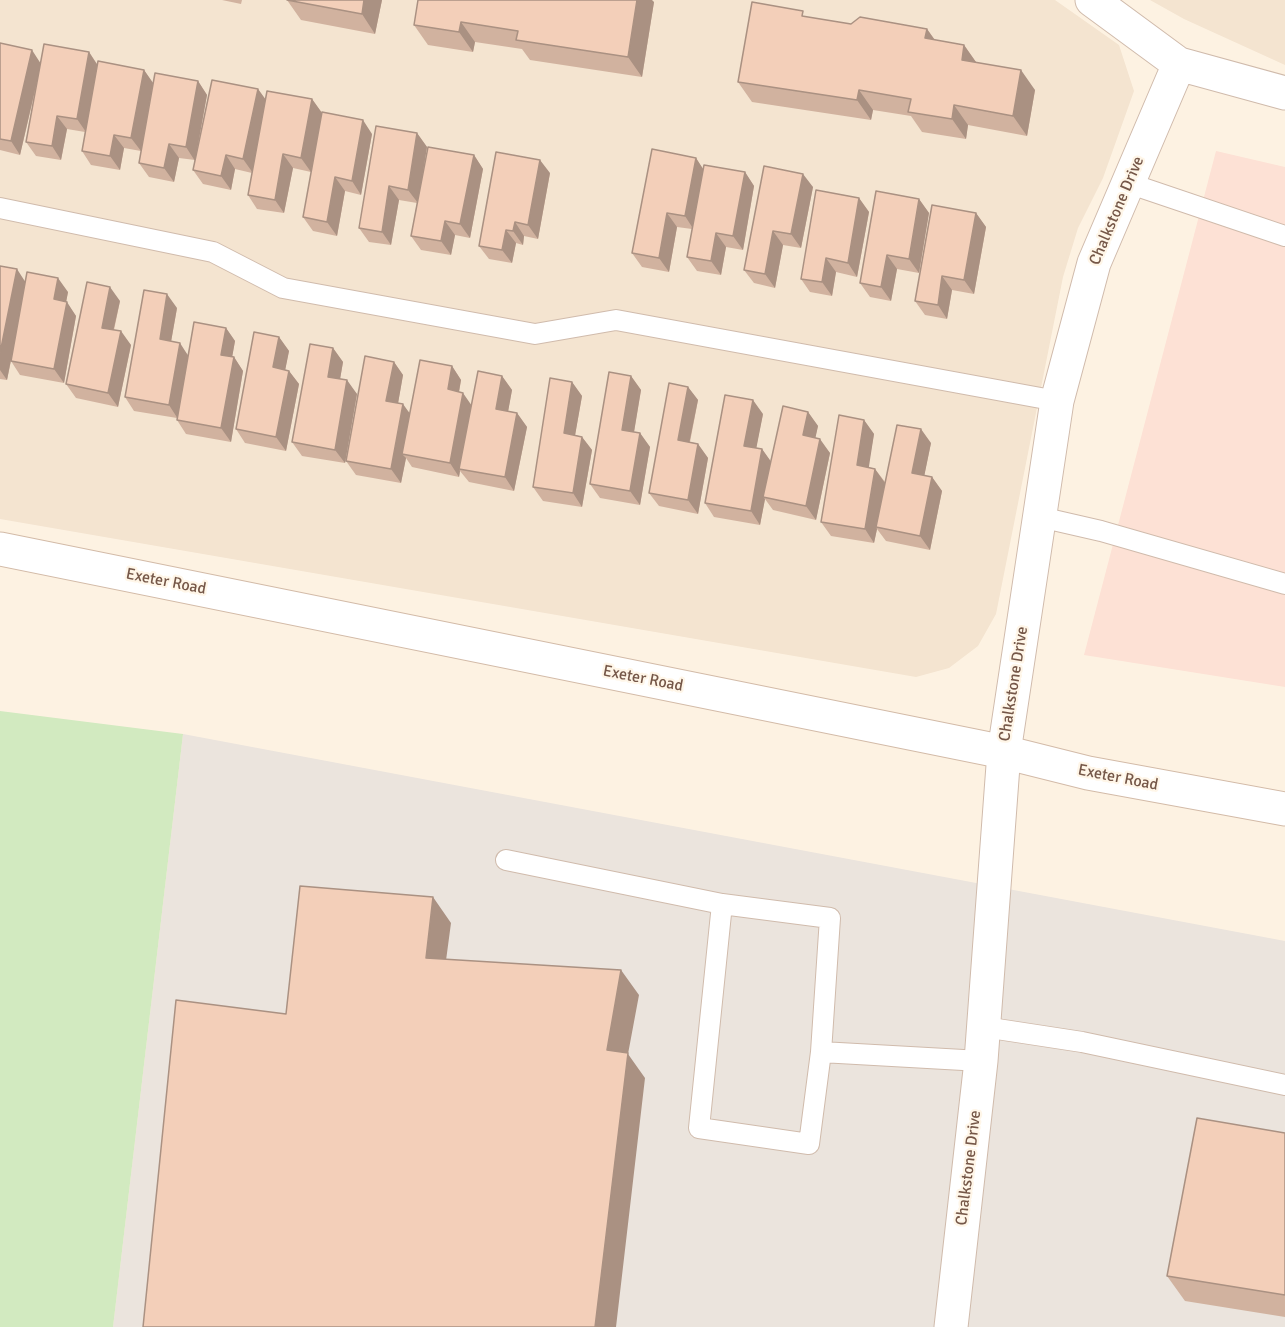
<!DOCTYPE html>
<html>
<head>
<meta charset="utf-8">
<style>
	body { margin:0 }
	canvas { display:block; background:#fdf2e2 }
</style>
</head>
<body>
<canvas width="1285" height="1327"></canvas>
<script>
const context = document.querySelector('canvas').getContext('2d');
context.lineJoin = 'round';
function paint(path, color) { context.fillStyle = color; context.fill(path, 'evenodd'); }
function stroke(path, color, width, dash) { context.strokeStyle = color; context.lineWidth = width; context.lineCap = dash ? 'butt' : 'round'; context.setLineDash(dash || []); context.stroke(path); }
function label(font, color, halo, rows, align = 'center') {
  context.font = font + ' Signika,sans-serif'; context.lineWidth = 4.5; context.setLineDash([]); context.textBaseline = 'middle'; context.strokeStyle = halo; context.fillStyle = color; for (const [text, x, y, turn = 0] of rows) {
    context.save(); context.translate(x, y); context.rotate((+turn || 0) * Math.PI / 180); context.textAlign = isNaN(turn) ? turn : align; if (halo) context.strokeText(text, 0, 0); context.fillText(text, 0, 0); context.restore();
  }
}
const residential = new Path2D(`
	M0,0h1055l64,45 15,46 -31,87 -25,50 -15,49 -67,337 -18,32 -29,22 -33,9 -916,-158z
	M1150,0h135v65l-101,-46z`);
const commercial = new Path2D(`
	M1216,151l69,16v520l-201,-32z`);
const industrial = new Path2D(`
	M183,734l1102,207v386h-1172z`);
const green = new Path2D(`
	M0,711l183,23 -70,593h-113z`);
const service = new Path2D(`
	M1128,183l157,53
	M0,208l213,44 70,36 252,46 81,-14 441,81
	M1040,517l61,14 184,53
	M506,860l216,44
	M984,1027l98,15 203,43
	M821,1052l9,-134 -108,-14 -23,224 110,16 12,-92 160,9`);
const minor = new Path2D(`
	M951,1327l30,-266 23,-309`);
const tertiary = new Path2D(`
	M1092,0l87,64 106,29
	M1004,752l53,-351 37,-138 85,-199`);
const secondary = new Path2D(`
	M0,549l1004,203 84,21 197,36`);
const wall = new Path2D(`
	M222,0h20l-1,4z
	M287,0h95l-7,34 -74,-14z
	M654,2l-12,75 -112,-17 -8,-11 -47,-7 -2,10 -45,-7 -14,-20z
	M807,17l44,7 76,5 8,11 29,5 12,17 59,28 -8,46 -59,-11 -2,14 -44,-7 -11,-16 -38,-6 -2,10 -119,-18 -14,-20z
	M0,43l40,20 49,-11 8,12 47,6 9,13 -12,68 -17,-3 -4,22 -29,-5 -9,-14 3,-19 -18,-3 -6,31 -25,-4 -10,-14 9,-51 -15,64 -20,-5z
	M198,81l9,14 -10,55 61,-61 8,11 46,-1 10,14 -11,59 -18,-4 -9,45 -27,-4 -9,-14 4,-22 -17,-4 -4,21 -28,-6 -10,-14 2,-10 -16,-2 -5,24 -25,-5 -10,-14z
	M417,133l10,14 -5,31 52,-23 9,14 -13,69 -15,-3 -4,20 -30,-5 -10,-14 6,-33 -18,-3 -8,45 -22,-3 -10,-14z
	M372,134l-11,61 -16,-4 -8,45 -24,-5 -10,-14z
	M696,158l7,11 42,3 9,14 -11,64 -17,-3 -5,28 -24,-4 -10,-14 5,-28 -15,-2 -8,45 -27,-5 -10,-14z
	M764,166l49,21 -12,61 -18,-3 -8,43 -21,-5 -10,-13z
	M550,173l-12,66 -14,-3 -1,9 -7,-2 -4,20 -23,-4 -10,-13z
	M859,198l10,14 -12,65 -21,-5 -4,24 -22,-4 -9,-13z
	M919,199l10,14 -10,60 -22,-4 -6,32 -21,-4 -10,-14z
	M976,213l10,14 -12,67 -22,-4 -5,29 -22,-4 -10,-14z
	M0,266l26,16 42,10 -2,10 10,14 -12,67 -44,-8 -9,-14 -4,19 -7,-1z
	M120,301l-6,29 17,15 -13,62 -42,-9 -10,-14z
	M177,308l-6,34 17,13 38,-27 9,13 -3,16h2l9,14 -12,71 -45,-8 -9,-14v-2l-43,-7 -9,-14z
	M279,337l10,14 -4,19 4,1 10,13 -13,67 -41,-8 -9,-14z
	M333,348l10,14 -3,17 17,15 -12,69 -43,-7 -10,-14z
	M394,362l9,13 -5,28 12,10 42,-47 9,14 -2,12 12,13 31,-29 10,14 -4,21 9,2 10,14 -13,64 -45,-9 -9,-11 -1,6 -47,-10 -6,-9 -5,25 -45,-8 -10,-14z
	M631,376l10,14 -7,42 6,1 10,14 -10,58 -40,-7 -10,-14z
	M572,382l10,14 -7,39 7,2 10,13 -10,57 -39,-6 -10,-14z
	M688,387l10,13 -8,42 8,2 10,14 -10,56 -39,-8 -10,-13z
	M808,412l10,14 -3,12 15,15 -14,67 -43,-10 -8,-11 -5,26 -46,-8 -9,-14 58,-89 -7,34 6,1 9,13z
	M864,420l10,14 -6,33 7,2 10,13 46,-39 -7,33 8,1 10,14 -12,59 -44,-9 -9,-12 -3,14 -43,-7 -10,-14z
	M1285,1133v184l-100,-16 -18,-25z`);
const shadedWall = new Path2D(`
	M364,0h18l-7,34 -13,-20z
	M637,0h15l2,2 -12,75 -14,-20z
	M461,22l14,20 -2,10 -14,-20z
	M927,29l14,20 -16,-11z
	M964,45l14,20 -16,-5z
	M32,50l9,14 -21,91 -9,-14z
	M89,52l9,14 -12,66 -9,-13z
	M144,70l9,13 -12,68 -10,-13z
	M1021,70l14,20 -8,46 -14,-20z
	M198,81l9,14 -12,66 -9,-14z
	M258,89l10,14 -15,70 -10,-14z
	M859,90l14,20 -2,10 -14,-20z
	M312,99l10,14 -11,59 -10,-14z
	M954,105l14,20 -2,14 -14,-20z
	M57,116l10,13 -6,31 -9,-14z
	M363,120l9,14 -11,61 -9,-14z
	M417,133l10,14 -9,56 -10,-13z
	M114,135l10,13 -4,22 -10,-14z
	M169,144l10,14 -5,24 -10,-14z
	M283,154l10,14 -9,45 -9,-13z
	M226,155l9,14 -4,21 -10,-14z
	M474,155l9,14 -13,69 -10,-14z
	M696,158l9,14 -11,58 -9,-14z
	M540,160l10,13 -12,66 -10,-14z
	M745,172l9,14 -11,64 -10,-14z
	M803,174l10,13 -12,61 -10,-14z
	M335,177l10,14 -8,45 -10,-14z
	M389,186l10,14 -8,45 -9,-13z
	M859,198l10,14 -12,65 -9,-14z
	M919,199l10,14 -10,60 -10,-14z
	M667,213l10,14 -8,45 -10,-14z
	M976,213l10,14 -12,67 -10,-14z
	M445,221l10,14 -4,20 -10,-14z
	M515,222l9,14 -1,9 -10,-14z
	M506,230l10,13 -4,20 -10,-13z
	M773,231l10,14 -8,43 -10,-14z
	M716,233l10,14 -5,28 -10,-14z
	M887,255l10,14 -6,32 -10,-14z
	M826,258l10,14 -4,24 -10,-14z
	M17,269l9,14 -19,97 -7,-10v-17z
	M942,276l10,14 -5,29 -9,-14z
	M58,278l10,14 -4,21 -10,-14z
	M110,287l10,14 -9,40 -9,-13z
	M167,294l10,14 -8,45 -9,-14z
	M67,302l9,14 -12,67 -10,-14z
	M226,328l9,13 -5,28 -9,-14z
	M121,331l10,14 -13,62 -10,-14z
	M279,337l10,14 -6,30 -10,-14z
	M180,343l9,14 -11,62 -9,-14z
	M333,348l10,14 -5,29 -10,-14z
	M234,357l9,14 -12,71 -10,-14z
	M394,362l9,13 -7,40 -10,-14z
	M452,366l9,14 -4,23 -9,-14z
	M289,371l10,13 -13,67 -10,-14z
	M502,376l10,14 -6,33 -10,-14z
	M631,376l10,14 -9,54 -10,-14z
	M347,380l10,14 -12,69 -10,-13z
	M572,382l10,14 -9,51 -9,-14z
	M688,387l10,13 -11,54 -9,-14z
	M463,393l9,13 -13,63 1,2 -1,6 -9,-14z
	M753,400l10,14 -9,46 -10,-14z
	M403,404l10,14 -11,36 4,4 -5,25 -10,-14z
	M808,412l10,14 -5,23 -10,-14z
	M517,413l10,14 -13,64 -9,-14z
	M864,420l10,14 -7,45 -10,-14z
	M921,429l10,14 -9,44 -10,-14z
	M640,433l10,14 -10,58 -10,-14z
	M582,437l10,13 -10,57 -9,-14z
	M820,439l10,14 -14,67 -10,-14z
	M698,444l10,14 -10,56 -10,-14z
	M762,449l10,14 -9,34 2,2 -5,26 -9,-14z
	M875,469l10,14 -9,44 1,2 -3,14 -9,-14z
	M932,477l10,14 -12,59 -10,-14z
	M433,897l18,26 -8,60 -17,-25z
	M621,970l18,25 -11,59 17,24 -29,249h-21l12,-277z`);
const building = new Path2D(`
	M287,0h77l-2,14z
	M418,0h219l-9,57 -112,-17 2,-9 -57,-9 -2,10 -45,-7z
	M752,2l51,9 -1,5 49,8 9,-7 67,12 -2,9 39,7 -2,15 59,10 -8,46 -59,-11 -2,14 -44,-7 3,-13 -52,-9 -2,10 -119,-18z
	M0,43l32,7 -21,91 -11,-2z
	M44,44l45,8 -12,67 -20,-3 -5,30 -26,-4z
	M98,61l46,9 -13,68 -17,-3 -4,21 -28,-5z
	M155,73l43,8 -12,66 -17,-3 -5,24 -25,-5z
	M212,80l46,9 -15,70 -17,-4 -5,21 -28,-6z
	M267,91l45,8 -11,59 -18,-4 -8,46 -27,-5z
	M322,112l41,8 -11,61 -17,-4 -8,45 -24,-5z
	M376,126l41,7 -9,57 -19,-4 -7,46 -23,-4z
	M428,147l46,8 -14,69 -15,-3 -4,20 -30,-5z
	M652,149l44,9 -11,58 -18,-3 -8,45 -27,-5z
	M496,152l44,8 -12,65 -13,-3 -2,9 -7,-1 -4,20 -23,-4z
	M704,165l41,7 -12,64 -17,-3 -5,28 -24,-4z
	M764,166l39,8 -12,60 -18,-3 -8,43 -21,-4z
	M816,190l43,8 -11,65 -22,-5 -4,24 -21,-3z
	M876,191l43,8 -10,60 -22,-4 -6,32 -21,-4z
	M932,205l44,8 -12,67 -22,-4 -4,29 -23,-4z
	M0,266l17,3 -17,84z
	M27,272l31,6 -4,21 13,3 -13,67 -43,-8z
	M87,282l23,5 -8,41 19,3 -13,62 -42,-9z
	M144,290l23,4 -7,45 20,4 -11,62 -44,-8z
	M194,322l32,6 -5,27 13,2 -13,71 -44,-8z
	M254,332l25,5 -6,30 16,4 -13,66 -40,-8z
	M310,344l23,4 -5,29 19,3 -12,70 -43,-8z
	M365,356l29,6 -8,39 17,3 -12,65 -45,-8z
	M420,360l32,6 -4,23 15,4 -13,70 -48,-9z
	M478,371l24,5 -6,33 21,4 -12,64 -46,-8z
	M609,372l22,4 -9,54 18,3 -10,58 -40,-7z
	M550,378l22,4 -8,51 18,4 -9,56 -40,-6z
	M669,383l19,4 -10,53 20,4 -10,56 -39,-7z
	M725,395l28,5 -9,46 18,3 -11,62 -46,-8z
	M783,406l25,6 -5,23 17,4 -14,67 -43,-9z
	M839,415l25,5 -7,45 18,4 -10,60 -44,-7z
	M897,425l24,4 -9,44 20,4 -12,59 -44,-9z
	M300,886l133,11 -7,61 195,12 -14,80 21,3 -33,274h-452l33,-327 110,14z
	M1197,1118l88,15v162l-118,-19z`);
const streetNames = [
	["Chalkstone Drive",1117,211,-67],
	["Exeter Road",166,582,11],
	["Exeter Road",643,679,11],
	["Chalkstone Drive",1014,684,-81],
	["Exeter Road",1118,778,11],
	["Chalkstone Drive",969,1168,-83]
];
paint(residential, '#f4e4d0');
paint(commercial, '#fde1d5');
paint(industrial, '#ebe4dd');
paint(green, '#d2eac0');
stroke(service, '#d0bbac', 22);
stroke(minor, '#d0bbac', 35);
stroke(tertiary, '#d0bbac', 35);
stroke(secondary, '#d3bba8', 35);
stroke(service, '#fff', 20);
stroke(minor, '#fff', 33);
stroke(tertiary, '#fff', 33);
stroke(secondary, '#fff', 33);
paint(wall, '#d1b29f');
paint(shadedWall, '#aa9182');
paint(building, '#f3cfb9');
stroke(building, '#aa9182', 1.5);
label('16px', '#755748', '#fff6e8', streetNames);
</script>
</body>
</html>
